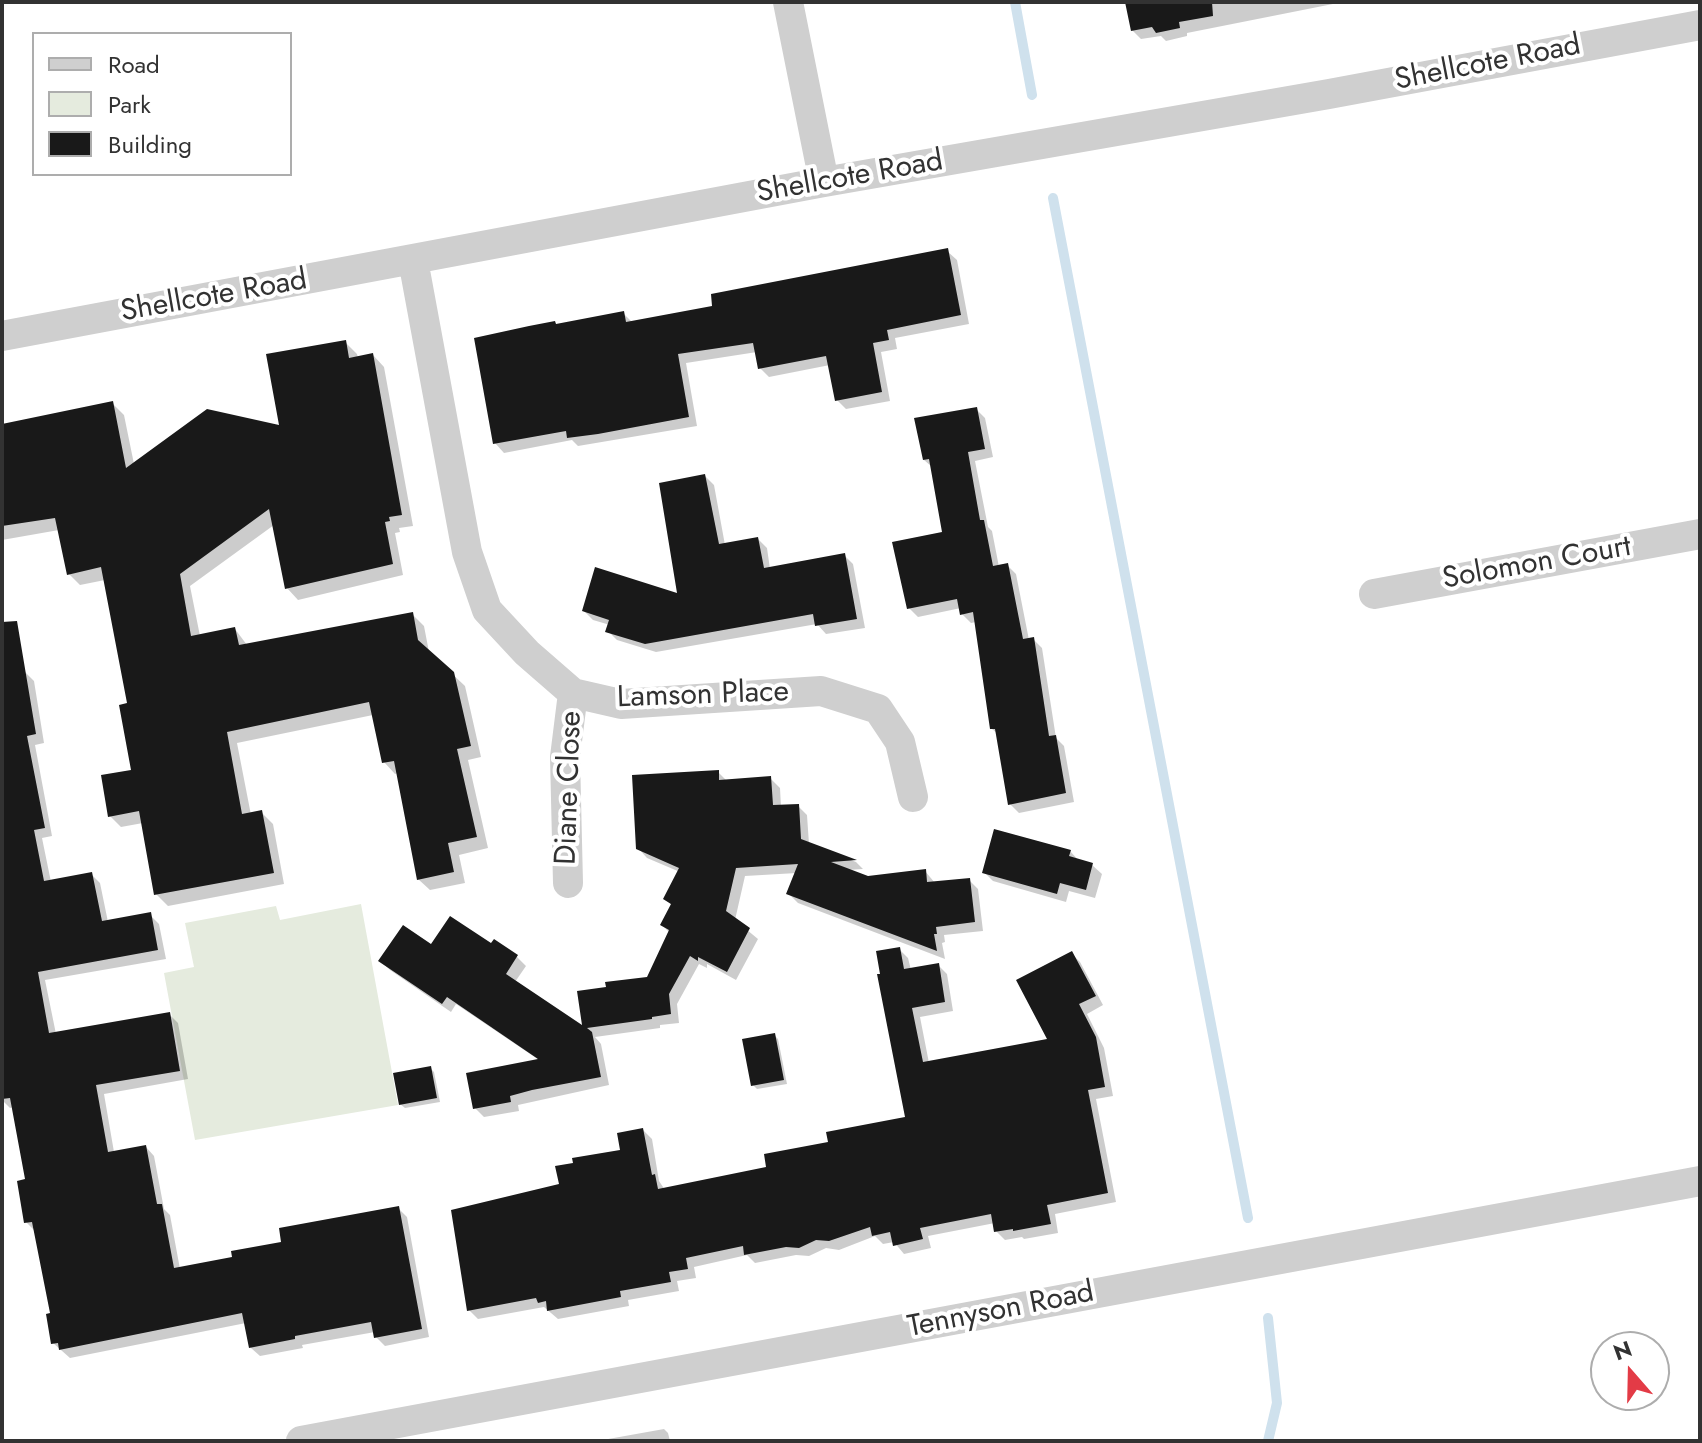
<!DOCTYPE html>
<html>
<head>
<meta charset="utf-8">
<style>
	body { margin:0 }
	#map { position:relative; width:1702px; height:1443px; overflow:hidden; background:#fff; font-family:Jost,sans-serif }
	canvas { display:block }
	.frame { position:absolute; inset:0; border:4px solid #323232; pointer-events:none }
	.legend { position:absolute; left:32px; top:32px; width:260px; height:144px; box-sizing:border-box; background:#fff; border:2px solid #adadad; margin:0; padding:10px 14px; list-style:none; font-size:24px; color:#323232 }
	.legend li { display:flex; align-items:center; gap:16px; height:40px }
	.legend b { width:40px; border:2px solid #adadad }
	.north { position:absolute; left:1590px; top:1331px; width:80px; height:80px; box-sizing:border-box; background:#fff; border:2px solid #adadad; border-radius:50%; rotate:340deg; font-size:22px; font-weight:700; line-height:32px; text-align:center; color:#323232 }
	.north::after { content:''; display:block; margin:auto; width:28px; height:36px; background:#e33b46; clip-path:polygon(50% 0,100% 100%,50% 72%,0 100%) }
</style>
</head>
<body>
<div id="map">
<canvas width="1702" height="1443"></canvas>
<div class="frame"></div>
<ul class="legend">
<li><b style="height:10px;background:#cfcfcf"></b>Road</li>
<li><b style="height:22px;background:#e5ebde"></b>Park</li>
<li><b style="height:22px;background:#191919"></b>Building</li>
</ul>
<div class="north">N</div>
</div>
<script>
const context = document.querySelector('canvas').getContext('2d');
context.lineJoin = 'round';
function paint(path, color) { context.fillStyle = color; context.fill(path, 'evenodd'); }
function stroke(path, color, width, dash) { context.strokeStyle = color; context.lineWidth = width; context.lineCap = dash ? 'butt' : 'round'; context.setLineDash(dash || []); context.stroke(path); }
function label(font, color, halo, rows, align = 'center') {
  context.font = font + ' Jost,sans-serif'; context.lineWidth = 8; context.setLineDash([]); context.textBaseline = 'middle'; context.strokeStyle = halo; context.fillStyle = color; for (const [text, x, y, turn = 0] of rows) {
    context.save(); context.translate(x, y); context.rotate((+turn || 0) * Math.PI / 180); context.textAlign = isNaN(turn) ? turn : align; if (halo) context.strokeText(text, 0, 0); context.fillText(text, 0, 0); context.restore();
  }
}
const green = new Path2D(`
	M361,904l37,201 -203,35 -31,-167 30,-6 -9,-44 91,-17 4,14z`);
const shadow = new Path2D(`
	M1127,2h216l-156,31v3l-21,5 -5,-5 -20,3 -9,-9z
	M947,251l10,9 12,64 -74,14 2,11 -16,3 9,49 -44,8 -9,-9 -7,-35 -61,12 -9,-9 -3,-16 -71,11 11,63 -119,20 -6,-6 -68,13 -9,-10 62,-117 66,-13 10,10 82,-15z
	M345,342l12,12 1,4 15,-3 11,12 29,159 -14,2 1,4 -5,1 8,42 -105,25 -11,-12 -13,-63 -84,61 10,50 35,-7 12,16 165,-31 12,12 5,26 36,34 16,71 -13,3 20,88 -29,7 6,28 -35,7 -12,-11 -20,-106 -3,1 -11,-12 -11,-47 -136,28 14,72 11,-2 11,11 11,60 -116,22 -12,-12 -13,-71 -22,4 -11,-11 23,-44 -4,-67 -24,-125 -25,5 -11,-11 -10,-44 -57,10v-115l110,-22 12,12 10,49 147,-36z
	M976,409l9,9 8,39 -18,4 13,66 4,4 7,36 8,-2 9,9 13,66 4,-1 9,9 14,90 8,8 10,56 -55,11 -9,-9 -12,-70 -6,-5 -16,-107 -5,1 -9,-9 -1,-6 -43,9 -9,-9 35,-74 -12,-67 -8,-7z
	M705,476l9,9 11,60 33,-6 9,9 3,21 74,-14 9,9 12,64 -39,6 -9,-10 -161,28 -39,-12 -9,-9 2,-6 -17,-5 -9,-9 96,-15z
	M2,623l23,49 9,9 10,62 -9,2 17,91 -10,2 9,44 40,-8 9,9 8,39 42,-7 9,9 7,35 -121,21 11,54 113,-20 9,9 10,56 -84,15 10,58 32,-5 8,9 10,53 6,6 10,54 54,-11 164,-50 9,9 22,120 -44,9 -9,-9 -1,-5 -73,13 1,3 -43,8 -9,-8 -5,-25 -176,35 -17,-15 -1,-28 -16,-83 -10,-10 1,-41 -13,-74 -4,1 -8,-8z
	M718,772l9,9 43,-3 10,10 1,19 17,-1 9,9 2,29 47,18 7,7 -16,1 21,8 57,-7 10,12 34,-3 9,9 5,42 -39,4 1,7 -3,1 3,16 -147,-56 -9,-9 8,-21 -52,3 -10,44 23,19 -22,41 -29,-16v4l-8,-4 -22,40 2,19 -19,2v3l-65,9 6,7 8,41 -91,20 1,6 -35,6 -9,-9 64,-48 -83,-56 -5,8 -61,-42 -9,-9 50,-15h61l25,11 9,9 -11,16 69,47 65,-50 21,-46 -8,-8 11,-19 -8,-7 15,-27 -33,-14 -9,-10z
	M1070,851l10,11 12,3 10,9 -7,24 -26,-7 -3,11 -73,-21 -9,-9z
	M899,949l9,9 3,12 27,-5 9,9 6,37 -33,6 9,46 121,-23 21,-87 9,9 23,43 -16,9 17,34 9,48 -17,3 20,103 -61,12 3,19 -34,6 -2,-2 -17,3 -9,-9 -1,-8 -67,13 3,12 -27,6 -10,-12 -11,2 -8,-8 -36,14 -13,-2 -17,8 -13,-1 -41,8 -8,-8 -53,12 2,11 -19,3 2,10 -51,9 1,6 -71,13 -14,-12 -66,12 -9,-9 92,-124 61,-34 21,-22 9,9 7,42 6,9 104,-22 61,-24 77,-25z
	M774,1035l4,4 9,45 -30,5 -4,-4z
	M430,1068l4,4 6,30 -35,6 -5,-4z
	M664,1429l4,4 2,8h-73z`);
const stream = new Path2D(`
	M1015,2l17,93
	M1053,198l195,1020
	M1268,1318l9,85 -9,38`);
const building = new Path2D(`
	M1125,2h87l1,14 -34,6 1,6 -24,5 -4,-6 -21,4z
	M948,248l13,67 -74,15 2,10 -16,3 9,49 -47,9 -9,-45 -68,13 -5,-26 -75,11 11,63 -91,17 -31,4 -1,-7 -73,13 -19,-106 55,-12 26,-5 1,3 68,-13 2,11 86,-16 -1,-12z
	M346,340l3,18 24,-5 29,162 -13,2 1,4 -5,1 8,42 -108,25 -16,-80 -89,65 11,62 44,-9 4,18 174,-33 5,28 36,32 17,74 -14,3 20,88 -29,6 6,29 -37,8 -23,-119 -12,2 -13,-61 -142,30 15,82 20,-4 12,63 -120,22 -15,-84 -31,6 -7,-42 30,-5 -12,-65 8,-2 -26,-136 -34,8 -12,-57 -53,8v-102l111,-23 13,67 81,-59 72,16 -13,-71z
	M977,407l8,42 -17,3 12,68h4l9,46 15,-3 15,76 11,-2 15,99 7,-1 10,58 -58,12 -13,-76h-5l-17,-117 -13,3 -3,-16 -50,10 -15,-67 50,-10 -13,-73 -6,1 -9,-42z
	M705,474l14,70 39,-7 6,31 81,-15 12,66 -42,7 -2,-12 -168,30 -40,-12 4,-12 -27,-9 13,-44 82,26 -18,-110z
	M17,621l19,113 -9,2 18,92 -11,2 10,51 48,-9 10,49 49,-9 7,38 -120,22 11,61 121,-21 10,59 -84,14 12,67 38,-7 11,59h5l12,64 58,-11 -1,-6 50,-9 -2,-14 120,-22 23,123 -48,9 -3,-16 -76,14v3l-46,9 -7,-35 -183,37 -1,-7 -7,1 -5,-30 4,-1 -18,-91 -8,1 -7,-42 8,-2 -15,-81 -8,1v-477z
	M719,770v10l52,-4 2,29 26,-1 2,35 56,21 -26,2 37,14 58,-7 1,13 43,-4 5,44 -39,5 1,7h-3l3,17 -151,-57 12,-30 -62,4 -10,43 24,17 -23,44 -29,-15v4l-8,-5 -21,38 2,20 -19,3v2l-65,9 5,4 9,45 -69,13 -22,6 1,6 -38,7 -7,-36 72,-14 -91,-62 -5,7 -64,-43 25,-36 28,19 19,-28 41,27 3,-4 24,16 -12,19 76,51 -5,-34 29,-4 -1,-5 42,-5 22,-47 -9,-5 11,-21 -8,-5 16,-31 -43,-19 -4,-74z
	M994,829l77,21 -2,6 24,7 -7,27 -26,-7 -3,11 -75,-21z
	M900,947l4,22 35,-6 6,39 -33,6 11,54 124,-23 -31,-59 56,-29 24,45 -17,8 17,33 9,50 -17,3 20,103 -61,12 4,19 -38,7v-2l-19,3 -3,-18 -71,14 3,11 -30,7 -3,-14 -18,4 -2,-9 -41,14 -13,-1 -17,8 -13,-1 -42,8 -1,-9 -57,12 2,11 -19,3 2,10 -51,9 1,6 -74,14 -1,-10 -8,2 -2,-5 -69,13 -16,-101 108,-26 -4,-18 18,-3 -1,-5 48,-8 -3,-17 26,-5 9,47 3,-1 3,15 108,-22 -2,-13 64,-12 -2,-10 79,-15 -28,-143h3l-4,-23z
	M775,1033l9,47 -33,6 -9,-47z
	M431,1066l6,32 -38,7 -6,-32z`);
const minor = new Path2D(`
	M788,2l36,180
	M413,260l54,292 20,58 40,43 46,40 48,11 200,-13 57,18 22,33 13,55
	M2,336l822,-154 505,-88 371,-69
	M1374,594l326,-60
	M568,883l-3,-126 8,-64
	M301,1441l1399,-260`);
const streetNames = [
	["Shellcote Road",1488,64,-11],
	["Shellcote Road",850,178,-10],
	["Shellcote Road",214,297,-10],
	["Solomon Court",1537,564,-10],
	["Lamson Place",703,696,-2],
	["Diane Close",570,788,-88],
	["Tennyson Road",1001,1311,-11]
];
paint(green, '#e5ebde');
paint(shadow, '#0003');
stroke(stream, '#cfe1ed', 10);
paint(building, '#191919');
stroke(minor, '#cfcfcf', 30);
label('30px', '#323232', '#fff', streetNames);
</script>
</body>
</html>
